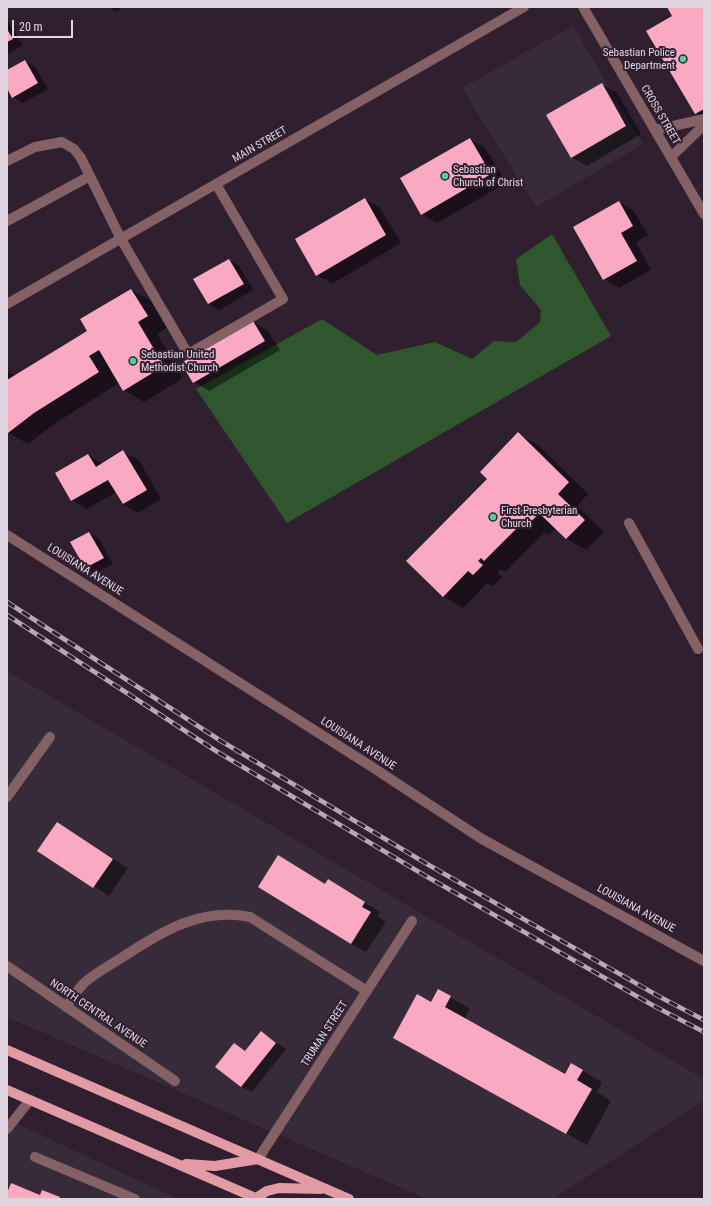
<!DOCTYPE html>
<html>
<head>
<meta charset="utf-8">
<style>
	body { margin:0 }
	#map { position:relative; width:711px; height:1206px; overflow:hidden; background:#301f2f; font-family:"Roboto Condensed",sans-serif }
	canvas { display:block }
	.frame { position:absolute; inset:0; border:8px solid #e1d6e0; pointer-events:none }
	.scale { position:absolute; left:12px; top:20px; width:61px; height:18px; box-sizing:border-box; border:2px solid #e1d6e0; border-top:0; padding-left:5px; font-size:12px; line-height:14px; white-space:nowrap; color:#e1d6e0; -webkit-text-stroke:3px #301f2f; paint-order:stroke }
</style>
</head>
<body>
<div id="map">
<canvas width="711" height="1206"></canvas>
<div class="frame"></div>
<div class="scale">20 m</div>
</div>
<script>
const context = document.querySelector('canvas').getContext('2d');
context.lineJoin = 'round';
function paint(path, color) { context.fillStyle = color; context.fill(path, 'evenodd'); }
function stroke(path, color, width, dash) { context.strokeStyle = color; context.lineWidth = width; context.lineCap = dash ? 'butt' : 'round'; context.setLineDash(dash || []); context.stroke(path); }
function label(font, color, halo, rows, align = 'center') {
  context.font = font + ' "Roboto Condensed",sans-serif'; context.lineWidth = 4; context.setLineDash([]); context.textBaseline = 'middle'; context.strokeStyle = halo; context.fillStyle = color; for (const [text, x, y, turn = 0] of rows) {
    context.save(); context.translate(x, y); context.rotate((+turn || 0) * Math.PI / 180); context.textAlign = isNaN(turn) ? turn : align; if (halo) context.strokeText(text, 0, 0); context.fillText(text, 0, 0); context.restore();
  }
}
const commercial = new Path2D(`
	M573,26l70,118 -107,63 -74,-119z
	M7,671l697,408v21l-151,99h-126l-420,-182z
	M7,1119l171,80h-171z`);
const green = new Path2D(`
	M552,234l59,102 -324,187 -91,-134 126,-70 55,36 58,-13 37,17 22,-18 22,1 24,-20 1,-12 -21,-25 -4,-26z`);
const shadow = new Path2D(`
	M108,7h16l-8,5z
	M668,7h36v111l-8,-5 -23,-97z
	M7,20l16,25 -16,9z
	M25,61l10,6 13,22 -25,14 -10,-6 -6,-11v-15z
	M602,84l15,9 24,41 -54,32 -16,-9z
	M470,139l15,9 21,35 -69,40 -15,-9z
	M365,199l15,9 21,35 -69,41 -15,-9z
	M619,202l15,9 14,24 -12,7 15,28 -32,18 -15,-9z
	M229,260l10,6 14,24 -34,20 -10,-6z
	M131,290l20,11 16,27 -10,6 26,44 -39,24 -20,-12 -5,-7 -65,41 -26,20 -21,-12v-61l8,5 74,-45z
	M253,322l15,9 12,19 -71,41 -15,-9z
	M518,434l20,11 50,49 -11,12 27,26 -18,18 -19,-11 -11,-11 -7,7 -5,-3 -39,40 -5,-3 -2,4 4,4 -9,9 -6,-3 -24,25 -20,-12 45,-117z
	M123,452l16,8 22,39 -23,14 -15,-9 -7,-12 -29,17 -15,-9 -16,-26 32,-19 15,9z
	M89,533l10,6 14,25 -17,9 -10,-6z
	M58,823l70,45 -19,28 -70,-45z
	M326,885l17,4 37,23 -3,4 9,6 -20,30 -15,-8z
	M438,990l32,19 -6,10 101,57 7,-11 30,17 -5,10 14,9 -24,44 -173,-96 17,-46z
	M261,1032l25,17 -34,43 -10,-5 -25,-20 17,-22 12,6z`);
const building = new Path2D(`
	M667,7h37v102l-9,5 -49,-83 26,-15z
	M7,29l6,10 -6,3z
	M25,60l13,23 -26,15 -5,-10v-18z
	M602,83l24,43 -55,32 -25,-43z
	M470,138l21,36 -70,41 -21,-37z
	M365,198l21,37 -70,41 -21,-37z
	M619,201l14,25 -12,7 16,28 -34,19 -30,-53z
	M229,259l15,25 -36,20 -15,-25z
	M131,289l17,27 -10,6 26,44 -41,25 -24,-41 -10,6 10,16 -65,41 -26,20 -1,-53 80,-49 -7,-12z
	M253,321l12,20 -72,42 -12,-20z
	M518,432l51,50 -11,12 27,26 -19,19 -27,-26 -10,11 -4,-4 -41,41 -3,-3 -3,3 5,4 -10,10 -5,-4 -25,26 -37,-36 81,-82 -7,-7z
	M123,450l24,40 -24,14 -15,-24 -37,21 -16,-28 33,-19 8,13z
	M89,532l15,26 -19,10 -15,-26z
	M57,822l56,37 -20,29 -56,-37z
	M278,855l47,29 3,-5 37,23 -3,5 9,5 -20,32 -93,-57z
	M438,989l13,7 -6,11 120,67 6,-11 12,7 -6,10 15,9 -26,45 -173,-96 24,-44 14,8z
	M261,1031l15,12 -35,44 -26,-20 19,-24 11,8z
	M11,1183l29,12 2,-5 18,7 -1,2h-52v-6z`);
const minor = new Path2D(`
	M583,7l121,207
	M655,130l49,-11
	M671,157l33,-32
	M7,161l28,-14 27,-5 12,7 7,9 40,81 67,115 95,-55 -67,-115
	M7,221l83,-45
	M7,304l517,-297
	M629,523l69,126
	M7,535l362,230 113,74 222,122
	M7,797l43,-60
	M7,966l168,115
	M66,1007c6,-8 12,-18 19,-25 11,-9 25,-17 38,-25 39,-26 79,-50 127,-40l117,74
	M7,1129l23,-29
	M35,1157l100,42
	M258,1159l154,-238`);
const major = new Path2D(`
	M7,1050l342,149
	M7,1090l251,109
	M186,1164l29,2 43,-7
	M256,1198l11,-7 12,-3 42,1`);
const rail = new Path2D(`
	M7,602l214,139 206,123 233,133 44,23
	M7,615l209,136 208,124 230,131 50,26`);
const markers = [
	[683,59,4,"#47d49d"],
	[445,176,4,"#47d49d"],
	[133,361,4,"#47d49d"],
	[493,517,4,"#47d49d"]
];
const poiNames = [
	["Sebastian Police",675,53,"right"],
	["Department",675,66,"right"],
	["Sebastian",453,170],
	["Church of Christ",453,183],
	["Sebastian United",141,355],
	["Methodist Church",141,368],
	["First Presbyterian",501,511],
	["Church",501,524]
];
const streetNames = [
	["CROSS STREET",660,115,60],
	["MAIN STREET",260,145,-30],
	["LOUISIANA AVENUE",85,570,32],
	["LOUISIANA AVENUE",358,744,33],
	["LOUISIANA AVENUE",636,909,29],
	["NORTH CENTRAL AVENUE",98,1014,34],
	["TRUMAN STREET",325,1034,-57]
];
paint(commercial, '#382b39');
paint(green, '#30562d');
paint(shadow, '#0007');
paint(building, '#faa9c3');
stroke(minor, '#836165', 10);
stroke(major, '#e29ba5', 10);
stroke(rail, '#b6a9b5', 4.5);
stroke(rail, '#301f2f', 3, [9]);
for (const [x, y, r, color] of markers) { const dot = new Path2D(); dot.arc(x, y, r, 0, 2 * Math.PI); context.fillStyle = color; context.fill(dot); stroke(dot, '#301f2f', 1.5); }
label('11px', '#e1d6e0', '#301f2f', poiNames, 'left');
label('11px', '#e1d6e0', '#301f2f', streetNames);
</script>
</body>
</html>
